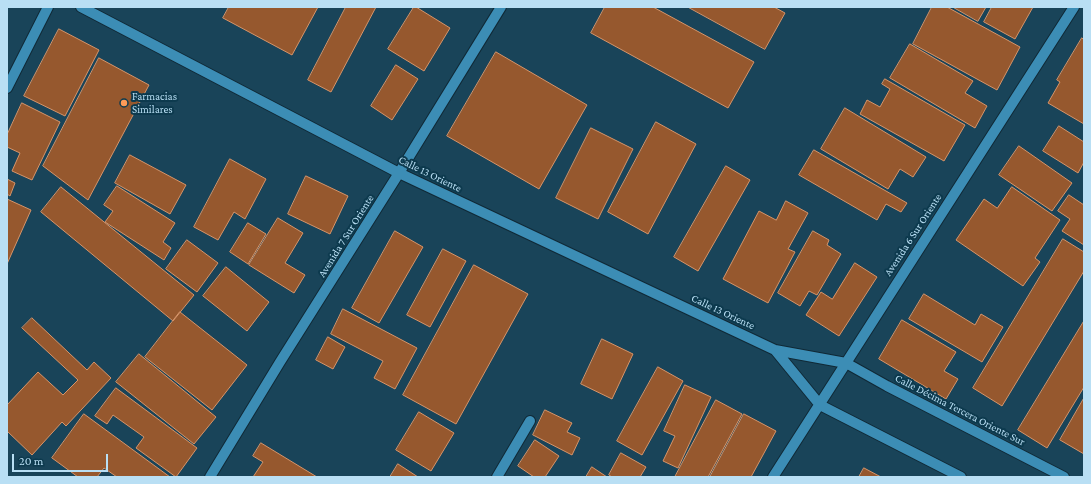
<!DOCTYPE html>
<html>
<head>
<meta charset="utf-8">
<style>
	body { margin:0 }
	#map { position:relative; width:1091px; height:484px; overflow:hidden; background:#194459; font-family:"Crimson Pro",serif }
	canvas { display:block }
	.frame { position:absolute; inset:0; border:8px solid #b9dff4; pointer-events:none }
	.scale { position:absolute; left:12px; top:454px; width:96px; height:18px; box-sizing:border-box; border:2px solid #b9dff4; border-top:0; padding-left:5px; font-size:12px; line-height:14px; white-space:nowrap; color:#b9dff4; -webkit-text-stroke:3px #0d3a4e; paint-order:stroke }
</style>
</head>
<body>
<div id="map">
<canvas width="1091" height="484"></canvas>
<div class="frame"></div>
<div class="scale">20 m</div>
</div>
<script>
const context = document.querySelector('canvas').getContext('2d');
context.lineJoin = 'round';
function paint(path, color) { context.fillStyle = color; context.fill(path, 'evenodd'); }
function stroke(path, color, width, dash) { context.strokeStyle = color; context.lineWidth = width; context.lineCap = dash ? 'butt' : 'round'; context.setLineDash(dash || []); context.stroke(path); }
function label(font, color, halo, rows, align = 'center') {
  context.font = font + ' "Crimson Pro",serif'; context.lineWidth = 4; context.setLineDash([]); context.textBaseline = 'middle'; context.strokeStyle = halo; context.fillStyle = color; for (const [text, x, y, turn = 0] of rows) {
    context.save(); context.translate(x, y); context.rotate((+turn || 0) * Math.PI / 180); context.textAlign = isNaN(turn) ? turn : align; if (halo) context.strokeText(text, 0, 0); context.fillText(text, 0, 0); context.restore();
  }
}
const building = new Path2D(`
	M229,7h89l-26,48 -69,-37z
	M346,7h30l-45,85 -23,-12z
	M414,7h2l34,21 -26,43 -36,-22z
	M605,7h48l101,55 -26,46 -137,-75z
	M688,7h86l11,6 -20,36z
	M932,7h15l73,40 -23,43 -84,-46z
	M953,7h33l-8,14z
	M992,7h41l-18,32 -31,-17z
	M59,29l40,21 -34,66 -41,-20z
	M1082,38l2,2v84l-36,-21 12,-21 -3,-2z
	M910,44l63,37 -8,12 22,13 -12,22 -85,-50z
	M496,52l91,53 -48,84 -92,-53z
	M99,58l50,27 -61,115 -45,-34z
	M396,65l22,14 -26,41 -21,-14z
	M885,79l80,46 -21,36 -84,-47 7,-14 13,7 10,-18 -8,-5z
	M22,103l38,19 -28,58 -20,-9 8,-18 -13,-6v-12z
	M845,108l81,49 -13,20 -13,-8 -12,20 -67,-40z
	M656,122l40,22 -48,90 -40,-22z
	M1059,126l25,16v20l-6,11 -35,-22z
	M591,128l42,21 -35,70 -42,-21z
	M1019,146l53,37 -20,28 -53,-36z
	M814,150l93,53 -6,9 -15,-8 -9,16 -78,-45z
	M130,155l56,30 -16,29 -55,-31z
	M230,159l36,20 -21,40 -11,-7 -16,28 -24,-13z
	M726,166l24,14 -52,91 -24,-14z
	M306,176l42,20 -18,38 -42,-20z
	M7,179l8,4 -5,13 -3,-2z
	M117,186l58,37 -12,19 8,6 -7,12 -59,-38 8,-11 -9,-6z
	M61,187l133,108 -21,26 -132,-109z
	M1012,187l48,33 -25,38 5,4 -17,24 -67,-46 28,-41 13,9z
	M1069,195l15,10v40l-22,-14 8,-12 -12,-8z
	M7,199l24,11 -24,54z
	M786,201l22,12 -20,36 7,3 -27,51 -45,-24 36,-68 17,9z
	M278,218l25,15 -18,30 20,12 -11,18 -45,-28z
	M248,223l18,11 -18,30 -18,-12z
	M395,231l28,16 -44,76 -27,-15z
	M813,231l16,9 -2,5 14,9 -24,41 -8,-4 -9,15 -22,-13z
	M1063,239l21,13v19l-82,135 -29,-18z
	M187,240l31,23 -21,29 -31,-23z
	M443,249l23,12 -36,66 -23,-12z
	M855,263l22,14 -38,59 -33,-21 15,-23 11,7z
	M474,265l54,29 -72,130 -53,-29z
	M226,267l43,35 -22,29 -44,-35z
	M924,294l51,31 6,-11 22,13 -21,35 -73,-43z
	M343,309l74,39 -22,41 -21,-11 9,-17 -52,-27z
	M180,312l67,53 -35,45 -67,-53z
	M32,318l55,52 7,-8 17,16 -45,48 -4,-4 -30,33 -25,-24v-26l31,-33 25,23 15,-15 -56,-52z
	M902,320l54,32 -12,19 14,8 -12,20 -67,-40z
	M1084,321v66l-37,61 -29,-18z
	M328,337l17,10 -12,22 -17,-9z
	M602,339l31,15 -21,45 -31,-15z
	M139,354l77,63 -22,27 -78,-62z
	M658,367l25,14 -41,74 -25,-14z
	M685,385l26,12 -33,71 -15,-7 12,-25 -11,-5z
	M116,388l81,60 -21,29 -40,-29 8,-11 -31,-22 -6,9 -12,-8z
	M1084,398v56l-24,-14z
	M716,400l26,14 -34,63h-33z
	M545,410l27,13 -5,9 13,6 -8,17 -39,-20z
	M419,412l35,21 -23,38 -35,-21z
	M84,414l86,63h-53l-13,-9 -7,9h-19l-26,-19z
	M744,414l32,17 -25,46h-41z
	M535,440l24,16 -14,21h-11l-16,-11z
	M261,443l56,34h-64l10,-15 -10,-6z
	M621,453l25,14 -6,10h-28l-3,-2z
	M398,464l20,13h-28z
	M592,467l15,10h-21z
	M864,468l17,9h-22z`);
const minor = new Path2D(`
	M81,7l318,166 376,177 71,13 41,23 177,91
	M7,88l41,-81
	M775,350l45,55 141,72
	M210,477l70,-115 119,-189 102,-166
	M497,477l33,-56
	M773,477l301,-470`);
const markers = [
	[124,103,4,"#fe9b58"]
];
const poiNames = [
	["Farmacias",132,97],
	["Similares",132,110]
];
const streetNames = [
	["Calle 13 Oriente",430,174,26],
	["Avenida 6 Sur Oriente",913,235,-57],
	["Avenida 7 Sur Oriente",346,236,-58],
	["Calle 13 Oriente",723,312,25],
	["Calle Décima Tercera Oriente Sur",960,410,27]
];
paint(building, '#96582e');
stroke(building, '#d69469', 1);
stroke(minor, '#102936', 12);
stroke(minor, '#3c8db5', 10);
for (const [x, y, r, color] of markers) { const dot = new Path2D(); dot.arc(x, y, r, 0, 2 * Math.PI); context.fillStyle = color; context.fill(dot); stroke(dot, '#0d3a4e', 1.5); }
label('11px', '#b9dff4', '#0d3a4e', poiNames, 'left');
label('11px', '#b9dff4', '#0d3a4e', streetNames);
</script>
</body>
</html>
